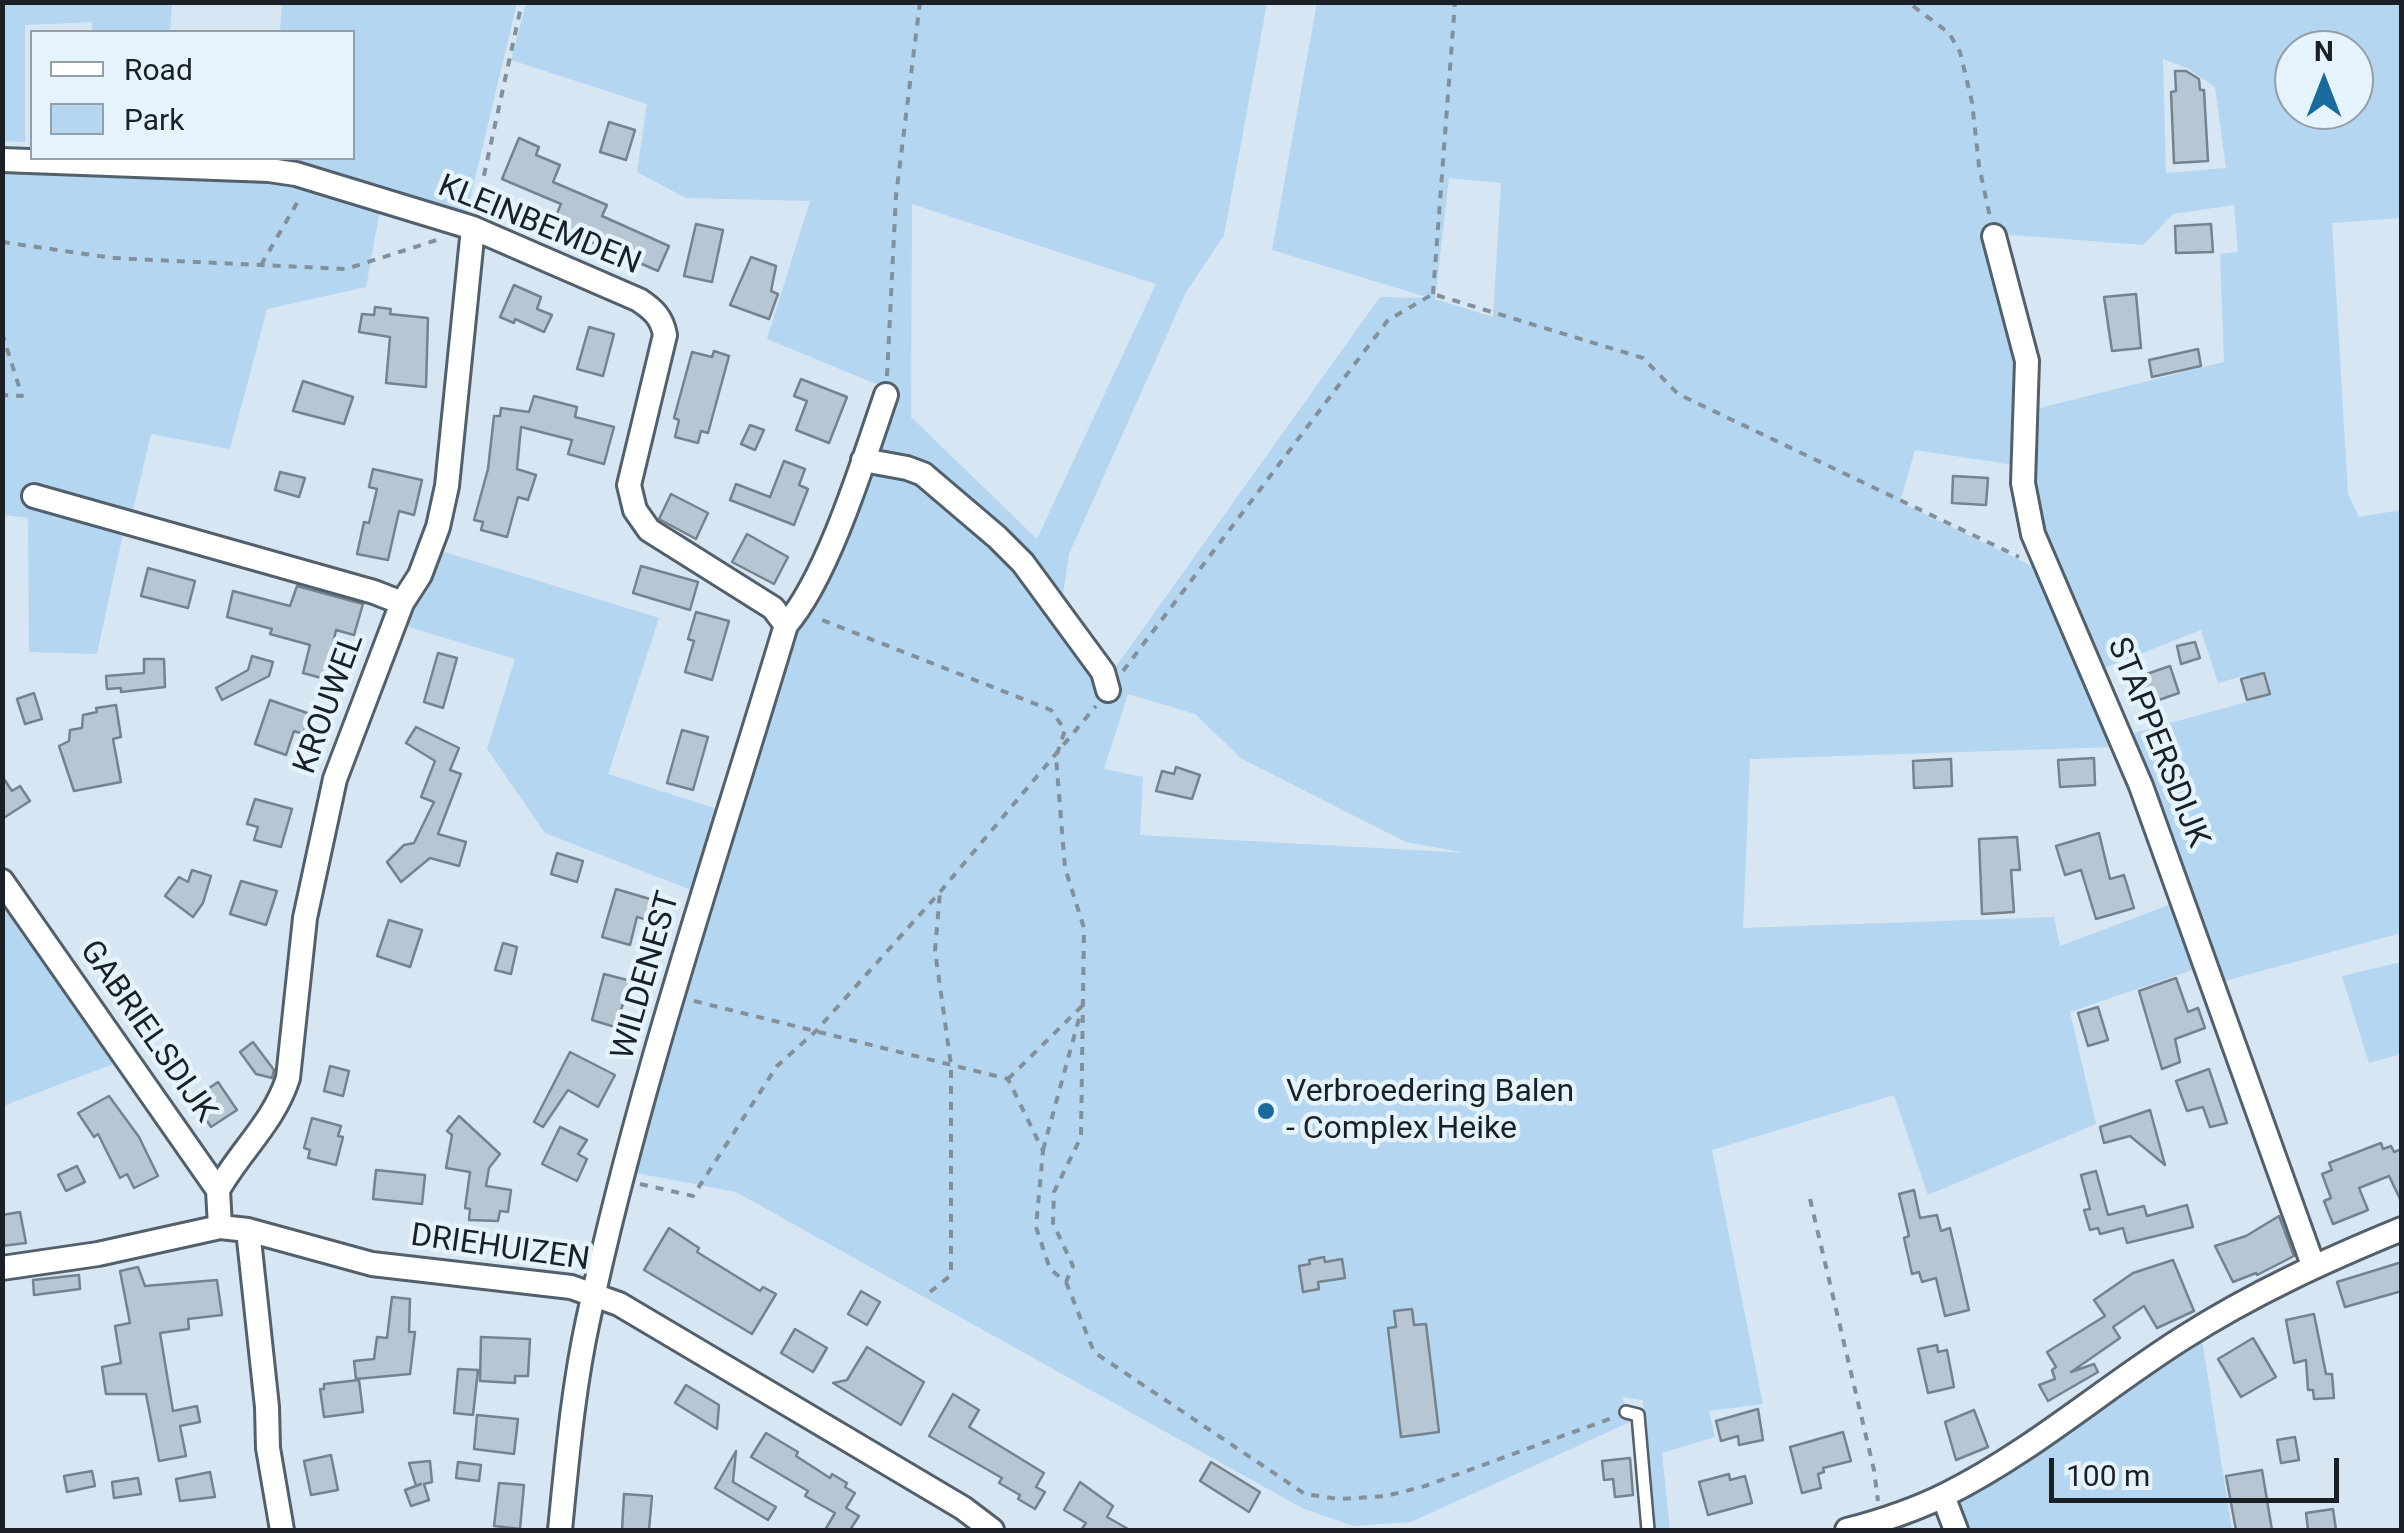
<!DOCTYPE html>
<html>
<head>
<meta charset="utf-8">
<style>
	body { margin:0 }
	#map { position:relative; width:2404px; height:1533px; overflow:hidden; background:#d6e6f3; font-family:Roboto,sans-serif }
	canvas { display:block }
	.frame { position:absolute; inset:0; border:5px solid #1a2025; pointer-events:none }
	.legend { position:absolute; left:30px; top:30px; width:325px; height:130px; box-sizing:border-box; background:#e5f3fd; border:2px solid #949fa7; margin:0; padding:12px 18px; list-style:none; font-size:30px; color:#1a2025 }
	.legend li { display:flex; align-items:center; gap:20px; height:50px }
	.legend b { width:50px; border:2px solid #949fa7 }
	.north { position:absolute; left:2274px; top:30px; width:100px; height:100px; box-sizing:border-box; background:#e5f3fd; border:2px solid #949fa7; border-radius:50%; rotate:0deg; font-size:28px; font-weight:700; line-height:40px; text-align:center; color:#1a2025 }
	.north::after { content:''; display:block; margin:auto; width:35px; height:45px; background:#1a6b9d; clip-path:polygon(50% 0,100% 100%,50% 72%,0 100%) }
	.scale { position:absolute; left:2049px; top:1458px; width:290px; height:45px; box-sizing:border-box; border:5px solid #1a2025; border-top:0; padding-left:12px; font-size:30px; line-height:35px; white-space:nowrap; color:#1a2025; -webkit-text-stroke:8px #e5f3fd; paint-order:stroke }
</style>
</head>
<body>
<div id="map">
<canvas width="2404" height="1533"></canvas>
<div class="frame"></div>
<ul class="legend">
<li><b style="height:12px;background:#fff"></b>Road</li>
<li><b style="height:28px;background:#b4d6f0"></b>Park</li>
</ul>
<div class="north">N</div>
<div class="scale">100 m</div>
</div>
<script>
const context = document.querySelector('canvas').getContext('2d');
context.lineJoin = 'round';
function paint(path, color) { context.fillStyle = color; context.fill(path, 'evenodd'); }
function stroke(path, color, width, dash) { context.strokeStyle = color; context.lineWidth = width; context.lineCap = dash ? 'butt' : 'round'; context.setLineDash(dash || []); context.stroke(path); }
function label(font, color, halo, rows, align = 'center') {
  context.font = font + ' Roboto,sans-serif'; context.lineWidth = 9; context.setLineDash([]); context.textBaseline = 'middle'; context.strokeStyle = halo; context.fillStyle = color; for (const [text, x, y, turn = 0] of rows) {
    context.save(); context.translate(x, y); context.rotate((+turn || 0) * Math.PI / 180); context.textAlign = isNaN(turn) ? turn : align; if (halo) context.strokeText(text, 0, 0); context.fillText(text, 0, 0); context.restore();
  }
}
const green = new Path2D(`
	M3,2l169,1 -2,29h-78v-10l-67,3v117l-22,-1z
	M282,3h235l-51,213 -173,-54 -22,-2 81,-2v-126h-72z
	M526,3h741l-43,232 -38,57 -117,262 -6,40 52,74 265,-371 50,1 -158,-48 45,-247h1084v215l-69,5 16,271 11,23 42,-7v423l-180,49 -91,-248 124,-34 -8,-25 -28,8 -17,-53 -97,38 -55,-123 -15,-57 6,-80 184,-46 -4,-108 18,-2 -4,-47 -61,9 -30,31 -158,-12 33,115 -3,117 -100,-15 -15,52 134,65 80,180 -364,12 -7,169 311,-11 6,29 114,-43 24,65 -128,44 26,112 -168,71 -34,-100 -182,55 51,254 -54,7 6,26 -53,16 8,77h-15l-12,-130 -21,-3 8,25 -219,100 -58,4 -51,-18 -566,-316 -105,-20 52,-189 113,-349 10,-17 75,-231 -114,-47 43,-138 -124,-3 -49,-26 10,-68 -136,-44zM2294,50h60v60h-60zM2163,59l24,9 28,19 11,81 -60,5zM1449,178l52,5 -8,134 -58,-18zM912,204l244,80 -119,255 -126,-122zM1128,694l67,20 47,45 164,83 61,11 -327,-18 3,-58 -39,-8z
	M3,166l288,12 89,32 -14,77 -99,22 -37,140 -79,-15 -20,84 -7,11 -27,125 -68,-2 -1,-134 -25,-3z
	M441,551l218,67 -51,156 112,36 -24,82 -151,-59 -58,-84 28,-90 -113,-34 31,-52z
	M2,903l111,161 -110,42h-1z
	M2401,962v92l-32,9 -27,-87z
	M2202,1340l30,190h-264l-9,-31 187,-126z`);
const building = new Path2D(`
	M2175,71h11l13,8 1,11h4l4,71 -34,2 -3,-71 5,-1z
	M609,122l26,8 -9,30 -26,-8z
	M519,138l20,9 -3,8 24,10 -7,17 54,23 -5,11 67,30 -11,25 -106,-46 9,-21 -59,-25z
	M696,224l27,6 -11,52 -28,-6z
	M2211,224l2,28 -37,1 -1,-27z
	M751,257l25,9 -5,25 7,3 -9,25 -39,-14z
	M514,285l27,12 -4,12 15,6 -8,17 -29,-13 -1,4 -14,-6z
	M2136,294l5,54 -29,3 -8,-54z
	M375,307l16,2 -1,5 38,4 -2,69 -40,-4 4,-46 -31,-5 3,-18 12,1z
	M589,327l25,7 -11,42 -26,-7z
	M2198,349l3,17 -49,11 -3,-17z
	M714,351l15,5 -21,77 -7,-2 -3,12 -23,-6 4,-17 -5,-2 18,-66 20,5z
	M801,379l46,18 -18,46 -33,-13 11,-29 -13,-5z
	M303,381l50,16 -9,27 -51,-13z
	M534,396l43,11 -2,10 39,10 -10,37 -36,-10 4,-14 -51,-13 -4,42 19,6 -8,25 -10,-3 -11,40 -26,-7 2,-8 -9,-2 14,-51 6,-53h6l1,-8 28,4z
	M750,425l14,5 -9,20 -14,-6z
	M784,461l21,8 -6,16 9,4 -14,36 -64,-25 6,-16 34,13z
	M373,469l49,11 -8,35 -15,-4 -11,49 -31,-6 7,-32 5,1 8,-34 -8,-2z
	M280,472l25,6 -6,19 -24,-7z
	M1953,476l35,2 -2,27 -34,-2z
	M671,494l37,19 -12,26 -37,-20z
	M747,534l41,23 -14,27 -42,-22z
	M641,566l57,16 -8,28 -57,-17z
	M148,568l47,13 -7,27 -47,-12z
	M297,586l66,18 -9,31 -18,-5 -11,49 -22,-6 7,-28 -40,-11 2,-5 -45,-12 6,-26 57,15z
	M696,612l33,9 -17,59 -27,-8 9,-31 -6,-2z
	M2195,642l5,16 -19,6 -4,-18z
	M438,653l19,5 -14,50 -19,-6z
	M252,656l21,6 -4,14 -47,24 -6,-12 32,-18z
	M144,659h20l1,28 -44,5v-4l-14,1 -1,-13 38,-3z
	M2170,666l9,27 -35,12 -9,-27z
	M2264,673l6,21 -23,6 -6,-21z
	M34,693l8,26 -17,5 -8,-25z
	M270,700l40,14 -7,20 -9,-3 -8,24 -31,-11z
	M116,705l5,32 -8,2 8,43 -47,9 -15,-45 10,-5 1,-11 12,-2 1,-13 14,-3 -1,-4z
	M416,727l43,21 -9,22 11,4 -23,60 28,8 -7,24 -29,-8 -29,24 -14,-20 17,-17 10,-2 20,-41 -13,-5 14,-36 -29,-18z
	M682,730l26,7 -15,53 -26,-7z
	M2094,758l1,27 -35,2 -2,-27z
	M1951,759l1,27 -38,2 -1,-27z
	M1176,767l24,8 -8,24 -36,-8 6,-20 12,3z
	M2,776l10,15 8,-5 10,15 -28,18z
	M255,799l37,10 -11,38 -27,-7 4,-13 -11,-3z
	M2099,833l11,46 14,-4 10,33 -38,11 -15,-49 -16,5 -9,-29z
	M2017,837l3,33h-9l3,42 -32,2 -3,-75z
	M557,853l26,8 -6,21 -26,-8z
	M192,870l19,6 -8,27 -10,14 -28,-21 14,-19 9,5z
	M241,881l36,10 -11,34 -36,-11z
	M616,889l44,13 -5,20 -18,-5 -7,28 -28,-8z
	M389,920l33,10 -12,37 -33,-11z
	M503,943l14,4 -6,27 -16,-4z
	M604,974l27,7 -16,46 -23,-7z
	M2176,978l12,34 10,-4 7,20 -30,11 5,23 -18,7 -23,-78z
	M2098,1007l10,33 -20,6 -10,-33z
	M253,1042l21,28 -2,8 -16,-4 -16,-22z
	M570,1052l45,23 -17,32 -30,-17 -25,37 -9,-5z
	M330,1066l19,5 -6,25 -19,-5z
	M2209,1069l18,54 -17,4 -7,-20 -16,4 -11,-30z
	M218,1082l19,28 -26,17 -18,-28z
	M109,1096l30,41 19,39 -24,12 -7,-14 -7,4 -22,-44 -4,3 -16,-24z
	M2150,1110l15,55 -35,-29 -26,7 -4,-16z
	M459,1116l41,38 -11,14 -3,18 25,4 -3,22 -8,-1 -2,10 -29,-1 1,-11 -5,-1 5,-36 -24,-4 6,-33 -5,-4z
	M312,1118l29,8 -3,10 5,1 -7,28 -28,-7 2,-8 -6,-2z
	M560,1127l27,13 -9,14 9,5 -10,22 -35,-17z
	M2381,1143l2,6 8,-3 3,6 8,-3v54l-13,-27 -30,12 9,22 -35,14 -9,-23 7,-3 -9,-24 10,-4 -3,-7z
	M77,1166l8,16 -19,9 -8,-16z
	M376,1170l49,5 -3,29 -49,-5z
	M2096,1171l12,44 36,-9 3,10 40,-11 6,22 -66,16 -4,-15 -23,6 -2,-6 -8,2 -6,-20 6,-1 -9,-34z
	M1914,1190l6,28 17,-3 4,16 9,-3 19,82 -24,6 -9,-38 -14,4 -3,-10 -7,2 -8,-36 5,-2 -10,-42z
	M20,1212l6,31 -24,3v-31z
	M2279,1216l15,40 -37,19 -1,-2 -23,9 -18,-36 31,-10z
	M669,1228l30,20 -2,4 63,39 3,-4 13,7 -24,40 -108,-64z
	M1324,1257l1,5 17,-3 3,19 -27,4 1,7 -16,3 -4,-26 11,-2 -1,-4z
	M2173,1260l21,51 -37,17 -13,-22 -31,21 7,11 -49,34 23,-8 4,8 -50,29 -9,-16 16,-6 -3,-9 4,-3 -9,-15 58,-36 -11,-16 39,-27z
	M2402,1262v29l-57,16 -8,-25z
	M138,1267l7,19 72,-6 5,35 -34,4 1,10 -29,4 13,78 24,-5 3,16 -20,4 6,30 -27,5 -13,-67h-40l-4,-27 19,-4 -6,-37 15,-3 -10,-52z
	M79,1275l1,14 -46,6 -1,-15z
	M861,1291l19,11 -13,23 -19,-11z
	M392,1297l18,2 -1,33h6l-5,42 -54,5 -2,-18 20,-2 3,-22 10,1z
	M1412,1309l2,16 12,-1 13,108 -38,5 -13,-109 8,-1 -2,-16z
	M2314,1314l12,60h6l2,24 -20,1 -1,-9h-5l-2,-30 -12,3 -8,-43z
	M795,1329l32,19 -14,24 -32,-19z
	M481,1337l49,2 -2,37h-13v7l-35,-2z
	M2253,1338l23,39 -35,20 -23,-38z
	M1937,1345l1,7 9,-2 7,37 -26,6 -10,-44z
	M867,1347l57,35 -23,43 -68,-42 14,-3z
	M458,1369l20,1 -5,45 -19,-2z
	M359,1380l4,32 -39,5 -4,-28h4v-5z
	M686,1385l33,20 -2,24 -42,-26z
	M953,1394l26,16 -10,17 75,46 -8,14 9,5 -10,17 -17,-10 2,-4 -21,-12 3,-5 -73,-42z
	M1758,1409l5,31 -24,5 -1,-9 -17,5 -5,-20z
	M1974,1410l14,37 -32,13 -11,-38z
	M477,1415l41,4 -4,35 -40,-5z
	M1843,1432l8,29 -28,7 1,4 -6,2 3,14 -19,5 -12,-46z
	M766,1433l32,19 -2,4 34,22 2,-4 15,9 -2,4 10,6 -9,15 13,8 -9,14h-25l10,-17 -30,-17 3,-5 -57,-34z
	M2295,1437l4,23 -18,3 -4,-23z
	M736,1451l-3,31 43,25 -8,13 -53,-32z
	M331,1455l7,35 -27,5 -7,-34z
	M1630,1458l3,37 -18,2 -2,-18 -9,1 -2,-19z
	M430,1461l2,21 -8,2 5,16 -18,6 -6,-16 16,-6 -5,2 -7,-23z
	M458,1462l23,3 -2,16 -23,-3z
	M1211,1462l49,30 -11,20 -49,-31z
	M2262,1470l10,60h-36l-10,-54z
	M92,1471l3,15 -28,6 -3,-16z
	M210,1472l5,25 -35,4 -4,-22z
	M1729,1474l1,6 15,-4 7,27 -44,12 -9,-33z
	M138,1478l3,16 -27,4 -2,-16z
	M1080,1482l33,24 -6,11 23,13h-49l5,-7 -22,-13z
	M499,1483l25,2 -4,44 -26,-3z
	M624,1494l28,2 -3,34h-27z
	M2333,1509l3,21h-28l-2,-17z`);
const path = new Path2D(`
	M1913,6l36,27 11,19 12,50 7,64 11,51
	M477,207l45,-205
	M2,242l111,16 233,11 91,-29
	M261,265l40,-69
	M1433,294l22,-292
	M2,333l20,63 -20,-1
	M887,376l9,-180 24,-194
	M1123,671l265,-351 45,-26 210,64 35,36 341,163
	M694,1001l314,78 35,72 -7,76 14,42 16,13 7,-16 -20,-43 1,-31 27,-55 3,-209 -19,-60 -9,-111 9,-27 -14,-20 -234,-92
	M1008,1079l75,-74
	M1043,1150l37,-135
	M640,1184l53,12 84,-130 39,-35 124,-139 156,-186
	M1810,1199l64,271 4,31
	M1066,1282l28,70 211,142 34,5 47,-3 39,-10 187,-68
	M930,1292l21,-17v-210l-16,-114 5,-59`);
const lane = new Path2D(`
	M1626,1412l12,3 10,115`);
const street = new Path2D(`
	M2,160l267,10 27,4 177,54 166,72c15,10 23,18 26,35l-36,150 6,25 14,20 124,78 13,17
	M1994,236l33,125 -4,122 10,51 108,252 172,479
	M863,460l44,8 16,6 74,63 26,26 80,109 5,18
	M34,496l340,96 28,11
	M2,881l216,309 2,37
	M218,1190c22,-39 56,-68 70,-112l17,-160 30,-139 67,-176 18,-28 18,-48 9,-41 26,-258
	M248,1230l19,177 1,41 14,82
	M2,1268l96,-14 122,-27 28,3 124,34 199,23 48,17 344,204 29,22
	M1943,1496l13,34
	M560,1530c7,-70 13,-141 28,-210 50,-235 129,-465 198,-695 42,-48 78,-166 100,-230
	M1847,1530c35,-9 68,-20 100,-36 84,-42 157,-106 236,-156 71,-45 141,-77 219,-109`);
const markers = [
	[1266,1111,10,"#1a6b9d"]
];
const streetNames = [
	["KLEINBEMDEN",539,226,22],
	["KROUWEL",330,704,-70],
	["STAPPERSDIJK",2157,743,68],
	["WILDENEST",647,976,-74],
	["GABRIELSDIJK",147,1032,55],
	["DRIEHUIZEN",500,1249,8]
];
const poiNames = [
	["Verbroedering Balen",1286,1093],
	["- Complex Heike",1286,1130]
];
paint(green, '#b4d6f0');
paint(building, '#b6c6d2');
stroke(building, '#74838e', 2.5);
stroke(lane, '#52606b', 16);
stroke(street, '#52606b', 28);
stroke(path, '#849099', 4, [8, 8]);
stroke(lane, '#fff', 11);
stroke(street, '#fff', 22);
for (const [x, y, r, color] of markers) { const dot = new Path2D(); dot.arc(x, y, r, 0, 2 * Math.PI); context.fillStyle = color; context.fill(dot); stroke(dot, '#e5f3fd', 4); }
label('32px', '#1a2025', '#e5f3fd', streetNames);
label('32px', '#1a2025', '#e5f3fd', poiNames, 'left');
</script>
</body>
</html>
